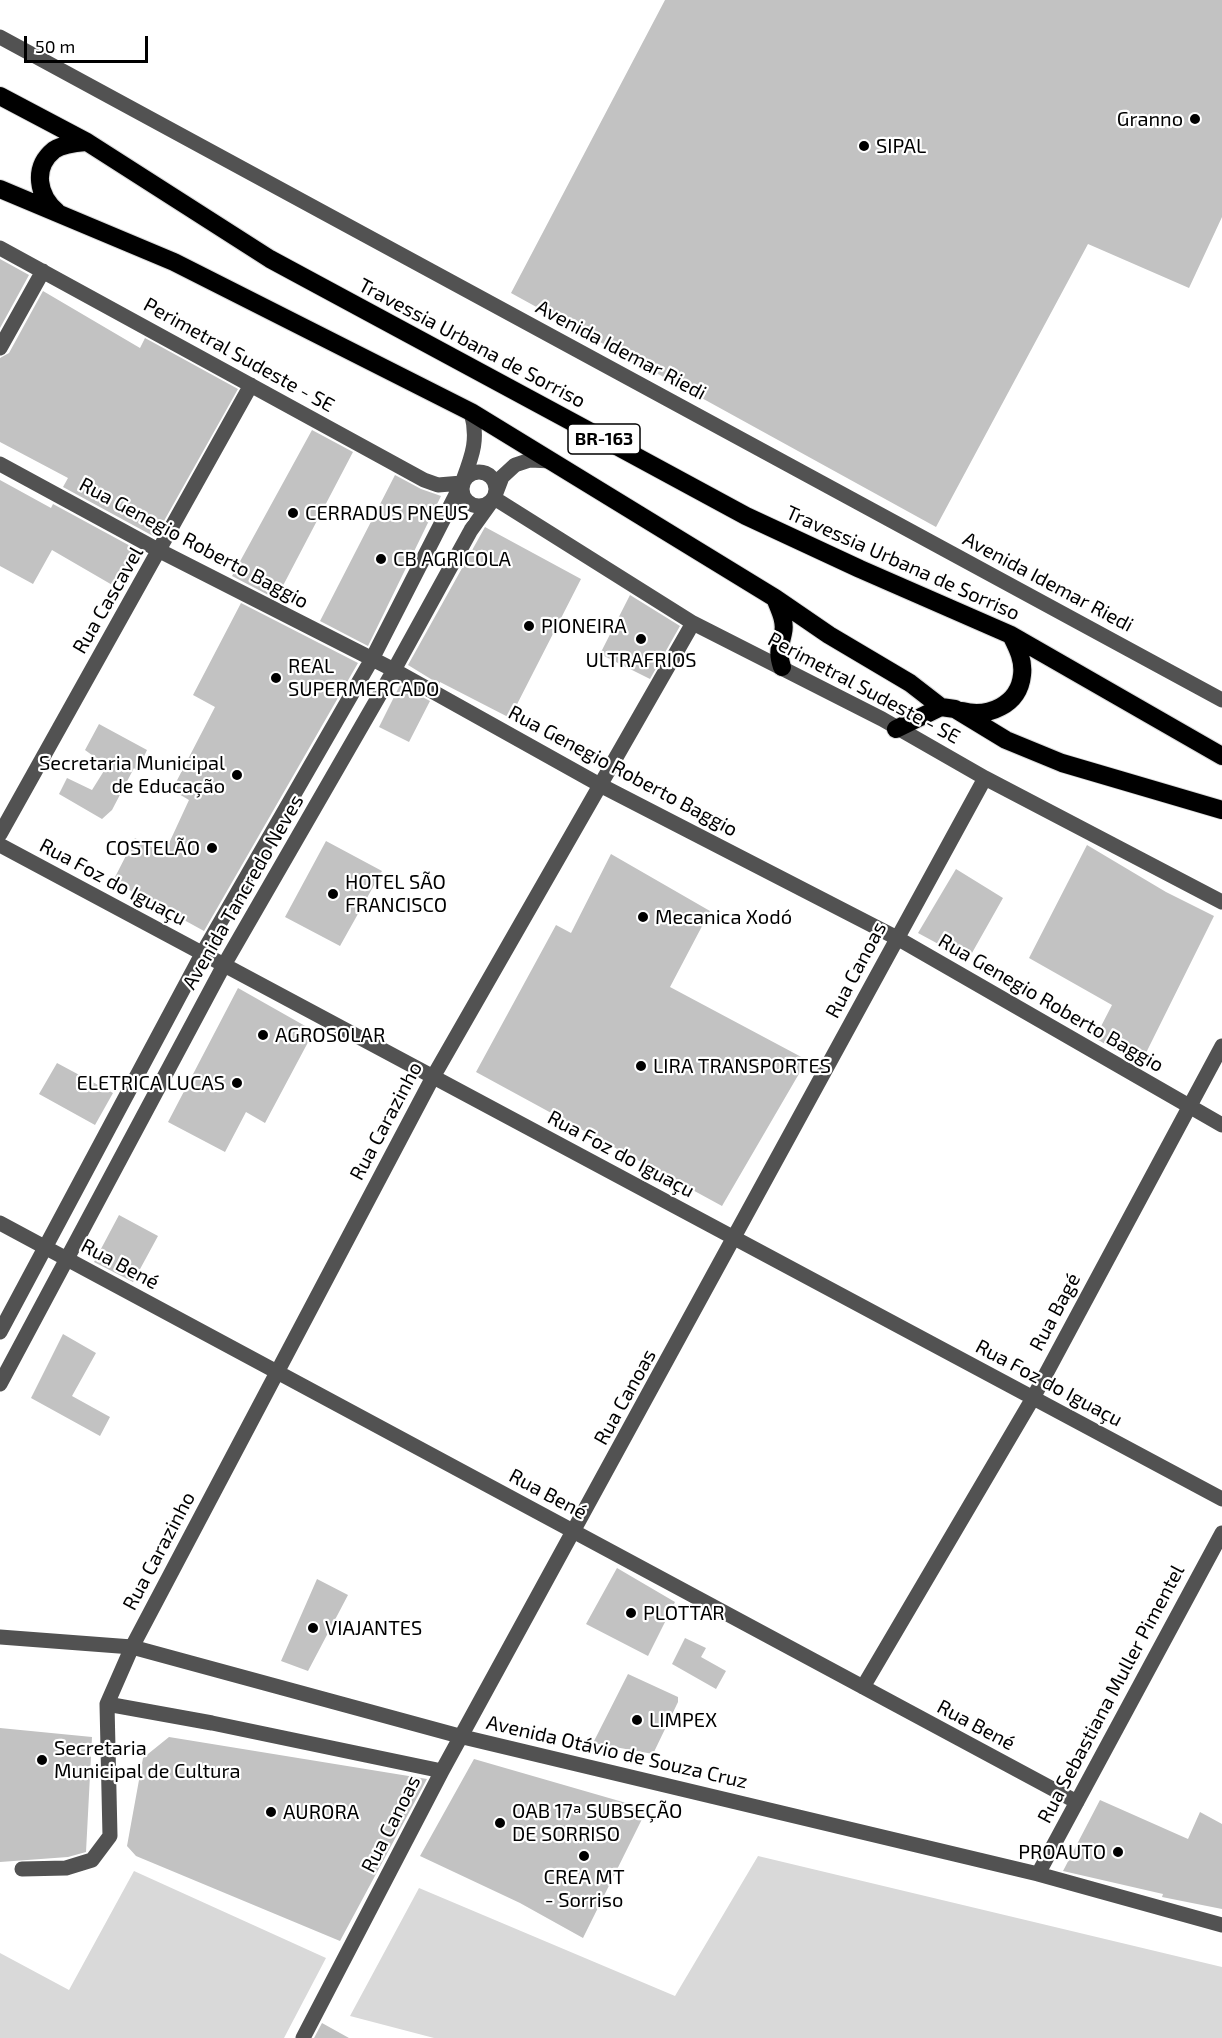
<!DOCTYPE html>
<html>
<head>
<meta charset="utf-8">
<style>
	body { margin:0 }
	#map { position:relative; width:1222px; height:2038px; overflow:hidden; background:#fff; font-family:"Exo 2",sans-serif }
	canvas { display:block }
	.scale { position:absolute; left:24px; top:36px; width:124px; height:27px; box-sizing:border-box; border:3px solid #000; border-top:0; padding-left:8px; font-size:18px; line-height:21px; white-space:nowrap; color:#000; -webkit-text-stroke:4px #fff; paint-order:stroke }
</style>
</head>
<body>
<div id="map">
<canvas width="1222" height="2038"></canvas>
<div class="scale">50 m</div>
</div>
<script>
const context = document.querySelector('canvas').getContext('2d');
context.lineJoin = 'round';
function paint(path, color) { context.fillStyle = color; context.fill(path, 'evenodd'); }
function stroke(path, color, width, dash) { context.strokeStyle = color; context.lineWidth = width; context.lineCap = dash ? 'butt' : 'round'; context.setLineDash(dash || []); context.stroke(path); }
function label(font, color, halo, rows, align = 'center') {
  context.font = font + ' "Exo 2",sans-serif'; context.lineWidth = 4.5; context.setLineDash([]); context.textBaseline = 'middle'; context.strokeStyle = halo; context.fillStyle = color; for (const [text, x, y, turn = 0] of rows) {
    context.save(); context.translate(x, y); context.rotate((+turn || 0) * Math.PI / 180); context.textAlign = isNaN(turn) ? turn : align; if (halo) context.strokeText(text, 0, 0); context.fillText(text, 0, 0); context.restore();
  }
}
const green = new Path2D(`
	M758,1856l464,111v71h-788l-84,-22 69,-128 256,108z
	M134,1871l192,87 -42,80h-284v-85l69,37z`);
const building = new Path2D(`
	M665,0h557v217l-33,71 -101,-44 -152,283 -425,-234z
	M0,259l29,16 -29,53z
	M43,291l97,57 5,-10 93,51 -83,148 -92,-50 5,-9 -68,-36v-84l9,-5z
	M312,430l41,22 -77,147 -44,-23z
	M395,475l26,14 20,7 -73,150 -48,-25z
	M0,480l51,28 2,-4 81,44 -20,38 -62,-36 -19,34 -33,-18z
	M485,527l96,52 -71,139 -70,-36 -1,2 -31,-19z
	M630,595l50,31 -30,53 -50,-25z
	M241,603l117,60 -154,268 -91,-50 22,-43 29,16 25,-54 -17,-10 43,-83 -22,-12z
	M400,685l30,16 -21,41 -30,-15z
	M99,724l48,26 -10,21 -3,-3 -22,42 -10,9 -43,-25 8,-16 25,12 15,-24 -22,-16z
	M326,841l56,30 -42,75 -55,-29z
	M1087,845l79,47 48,24 -74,149 -45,-27 17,-33 -83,-47z
	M611,854l99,57 -40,76 137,73 -85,146 -246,-134 80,-147 15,8z
	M956,869l47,29 -35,62 -50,-27z
	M238,988l76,43 -49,92 -19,-11 -21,40 -57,-30z
	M57,1063l56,30 -18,32 -56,-31z
	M119,1215l39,21 -25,46 -39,-20z
	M63,1334l33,19 -24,43 38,21 -10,19 -69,-38z
	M617,1568l58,34 -27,54 -62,-32z
	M317,1579l31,16 -40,76 -27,-10z
	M685,1638l21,10 -5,9 25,14 -10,18 -44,-25z
	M628,1674l50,23v5l-25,52 -60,-11z
	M0,1728l92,9 -6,115 -18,5 -68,5z
	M169,1737l258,42 -87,162 -204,-85 -9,-10 16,-88z
	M474,1759l173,50 -64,129 -63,-35 -100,-47z
	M1100,1800l88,39 12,-27 22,12v85l-60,-12 1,-3 -100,-23z
	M322,2023l27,15h-35z`);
const minor = new Path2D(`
	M0,37l1222,663
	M0,248l424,232 14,5 24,-2
	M0,348l43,-77
	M0,464l160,87 234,119 206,115 297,153 325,187
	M462 489a17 17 0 1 1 34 0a17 17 0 1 1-34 0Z
	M494,498l199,125 189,96 103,59 237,124
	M0,834l251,-449
	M0,845l1222,654
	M0,1223l1077,579
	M0,1332l202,-378 170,-295 90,-176c10,-27 17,-43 9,-71
	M0,1384l224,-419 170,-295 77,-140 23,-32 8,-21 13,-12 15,-5 22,1
	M0,1637l132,10 331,90 575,137 184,51
	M863,1687l170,-289 189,-352
	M107,1704l105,19 230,48
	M22,1869l44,-1 26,-8 18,-24 -3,-132 25,-57 301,-570 260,-454
	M1038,1874l184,-341
	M303,2038l139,-267 543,-993`);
const highway = new Path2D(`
	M0,96l87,46 183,117 343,185 133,72 114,53 151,66 211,121
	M0,189l174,73 297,150 304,186 54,37 81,48 31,24 14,2 51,31 56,23 160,47
	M57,212c-19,-16 -25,-44 -3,-62 9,-6 22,-7 33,-8
	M775,598c4,11 11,23 8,35 -3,14 -6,19 -1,34
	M962,711c26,7 57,-6 60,-36 2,-15 -5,-28 -11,-40
	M896,729l45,-22`);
const markers = [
	[1195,119,6,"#000"],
	[864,146,6,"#000"],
	[293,513,6,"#000"],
	[381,559,6,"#000"],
	[529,626,6,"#000"],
	[641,639,6,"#000"],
	[276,678,6,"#000"],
	[237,775,6,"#000"],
	[212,848,6,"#000"],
	[333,894,6,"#000"],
	[643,917,6,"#000"],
	[263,1035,6,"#000"],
	[641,1066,6,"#000"],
	[237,1083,6,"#000"],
	[631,1613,6,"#000"],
	[313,1628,6,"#000"],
	[637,1720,6,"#000"],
	[42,1760,6,"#000"],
	[271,1812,6,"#000"],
	[500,1823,6,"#000"],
	[1118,1852,6,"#000"],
	[584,1856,6,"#000"]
];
const shields = [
	[604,439,72]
];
const shieldNames = [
	["BR-163",604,439]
];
const poiNames = [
	["Granno",1183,119,"right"],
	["SIPAL",876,146],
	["CERRADUS PNEUS",305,513],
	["CB AGRICOLA",393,559],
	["PIONEIRA",541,626],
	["ULTRAFRIOS",641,660,"center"],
	["REAL",288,666],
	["SUPERMERCADO",288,689],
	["Secretaria Municipal",225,763,"right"],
	["de Educação",225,786,"right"],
	["COSTELÃO",200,848,"right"],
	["HOTEL SÃO",345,882],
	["FRANCISCO",345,905],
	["Mecanica Xodó",655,917],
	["AGROSOLAR",275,1035],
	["LIRA TRANSPORTES",653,1066],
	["ELETRICA LUCAS",225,1083,"right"],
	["PLOTTAR",643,1613],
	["VIAJANTES",325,1628],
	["LIMPEX",649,1720],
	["Secretaria",54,1748],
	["Municipal de Cultura",54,1771],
	["OAB 17ª SUBSEÇÃO",512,1811],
	["DE SORRISO",512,1834],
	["AURORA",283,1812],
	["PROAUTO",1106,1852,"right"],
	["CREA MT",584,1877,"center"],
	["- Sorriso",584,1900,"center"]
];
const streetNames = [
	["Travessia Urbana de Sorriso",472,343,28],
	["Avenida Idemar Riedi",621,350,28],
	["Perimetral Sudeste - SE",239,355,29],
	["Rua Genegio Roberto Baggio",194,543,28],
	["Travessia Urbana de Sorriso",903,563,24],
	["Avenida Idemar Riedi",1048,582,28],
	["Rua Cascavel",108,600,-60],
	["Perimetral Sudeste - SE",864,688,28],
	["Rua Genegio Roberto Baggio",623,771,28],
	["Rua Foz do Iguaçu",113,882,28],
	["Avenida Tancredo Neves",243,892,-60],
	["Rua Canoas",856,970,-62],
	["Rua Genegio Roberto Baggio",1051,1003,30],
	["Rua Carazinho",386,1121,-62],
	["Rua Foz do Iguaçu",621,1154,28],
	["Rua Bené",120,1264,28],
	["Rua Bagé",1055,1312,-62],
	["Rua Foz do Iguaçu",1049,1383,28],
	["Rua Canoas",625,1397,-61],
	["Rua Bené",548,1494,28],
	["Rua Carazinho",159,1551,-62],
	["Rua Sebastiana Muller Pimentel",1111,1694,-62],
	["Rua Bené",976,1725,28],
	["Avenida Otávio de Souza Cruz",617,1752,13],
	["Rua Canoas",391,1824,-63]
];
paint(green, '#d9d9d9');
paint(building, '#c2c2c2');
stroke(highway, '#dbdbdb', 20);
stroke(minor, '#525252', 15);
stroke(highway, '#000', 18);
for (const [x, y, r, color] of markers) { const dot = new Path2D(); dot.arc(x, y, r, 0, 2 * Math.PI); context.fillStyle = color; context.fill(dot); stroke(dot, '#fff', 2); }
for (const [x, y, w] of shields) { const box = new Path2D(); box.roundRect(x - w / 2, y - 15, w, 30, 4.5); context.fillStyle = '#fff'; context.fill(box); stroke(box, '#000', 1.5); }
label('bold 18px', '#000', null, shieldNames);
label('20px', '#000', '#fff', poiNames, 'left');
label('20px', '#000', '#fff', streetNames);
</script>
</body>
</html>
